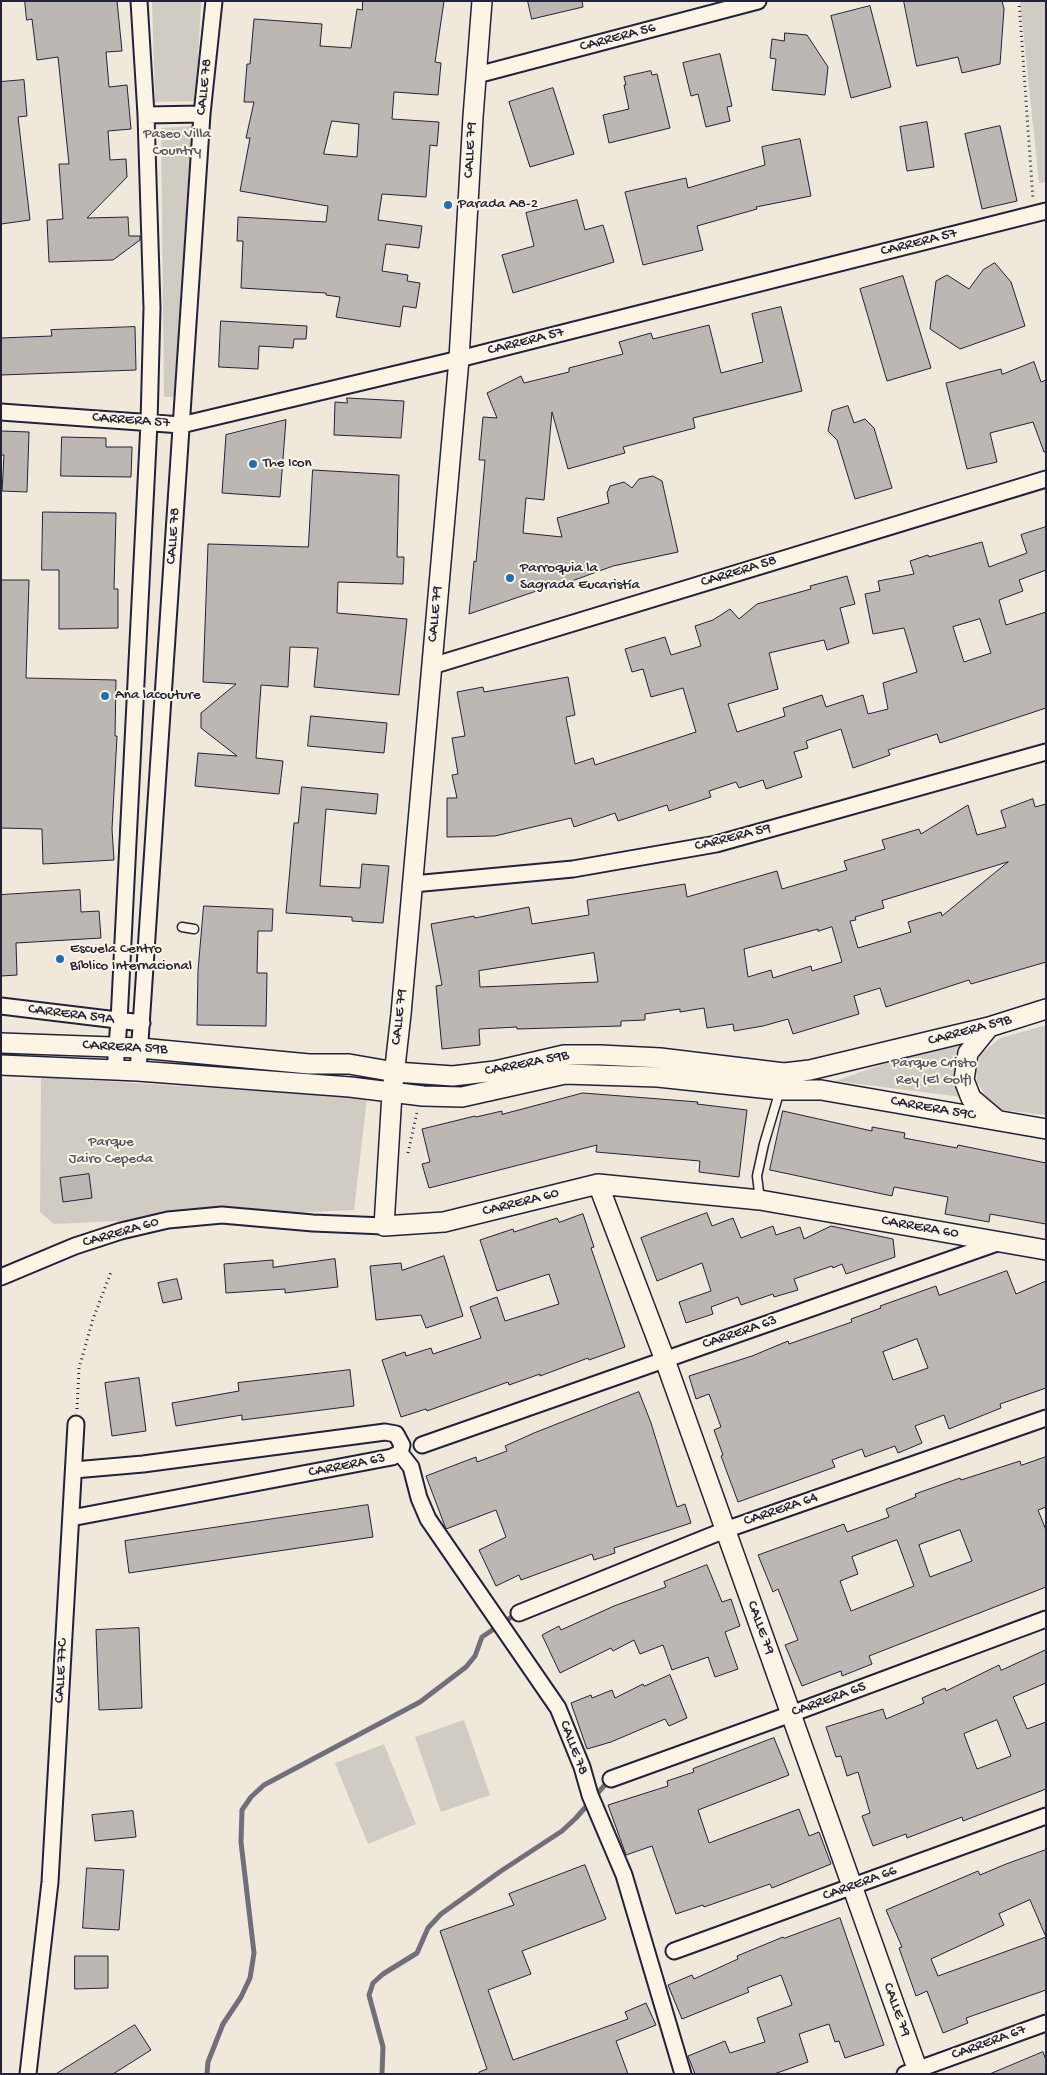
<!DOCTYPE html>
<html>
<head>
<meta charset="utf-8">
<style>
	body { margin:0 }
	#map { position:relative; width:1047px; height:2075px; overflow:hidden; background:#efe8db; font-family:"Gochi Hand",sans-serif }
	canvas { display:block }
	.frame { position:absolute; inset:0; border:2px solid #22223b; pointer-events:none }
</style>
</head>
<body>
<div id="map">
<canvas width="1047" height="2075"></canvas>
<div class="frame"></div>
</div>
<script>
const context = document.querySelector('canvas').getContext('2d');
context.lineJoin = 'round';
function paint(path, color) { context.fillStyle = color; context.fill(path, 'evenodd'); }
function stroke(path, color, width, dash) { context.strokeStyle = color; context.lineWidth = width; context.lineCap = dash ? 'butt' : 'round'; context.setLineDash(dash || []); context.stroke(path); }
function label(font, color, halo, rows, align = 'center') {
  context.font = font + ' "Gochi Hand",sans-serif'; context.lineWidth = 4; context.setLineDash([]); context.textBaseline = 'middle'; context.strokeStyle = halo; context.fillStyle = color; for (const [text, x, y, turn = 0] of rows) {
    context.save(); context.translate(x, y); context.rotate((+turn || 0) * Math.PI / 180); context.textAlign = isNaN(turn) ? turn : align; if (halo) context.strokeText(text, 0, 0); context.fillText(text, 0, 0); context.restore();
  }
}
const green = new Path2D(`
	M152,1h49l-5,100 -41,1z
	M1020,1h26v181l-7,1z
	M194,126l-15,271h-15l-3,-269z
	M1046,1025v90l-43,-5 -17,-14 -9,-14 -1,-11 4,-16 20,-17z
	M969,1041l-14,30 7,26 -127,-16 49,-17z
	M41,1077l326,21 -13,112 -300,14 -14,-12z
	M464,1720l26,75 -49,17 -26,-75z
	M384,1744l32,80 -48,20 -33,-81z`);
const stream = new Path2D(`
	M207,2074l1,-12 15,-38 18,-27 9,-19 4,-25 -13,-111 1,-32 9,-13 13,-12 156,-83 46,-35 9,-11 7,-19 34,-23
	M382,2074l1,-27 -14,-52 4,-12 10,-9 34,-21 11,-25 13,-14 60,-43 61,-40 14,-13 34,-39`);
const building = new Path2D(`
	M25,1h92l5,50 -16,1 3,35 18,-2 4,44 -23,2 2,29 16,-1 1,18 -40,41 41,-1 1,19h11v4l-27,20 -64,2 -2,-42 16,-1 -4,-55h10l-11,-107 -21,3 -5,-41 -5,1z
	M363,1h81l-9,61 6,1 -3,32 -44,-3 -2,27 47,3 -2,24 -7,-1 -4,52 -44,-3 -4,26 44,6 -3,22 -33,-4 -4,27 26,4 -1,6 13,2 -4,25 -13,-2 -3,21 -64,-10 4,-20 -14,-2v-2l-85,-5 2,-47h-6l1,-24 88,5 2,-16 -88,-15 10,-53h-4l8,-36h-10l3,-38h3l4,-45 68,5 -2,22 31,2 6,-39 5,1zM332,121l27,3 -2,33 -33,-3z
	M528,1h54l1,6 -51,12z
	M904,1h98l2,8 -4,55 -38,9 -4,-16 -41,9z
	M870,6l21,81 -40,11 -20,-82z
	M785,33l22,2 21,32 -3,28 -53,-5 4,-31 -6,-1 2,-19 12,2z
	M720,54l12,52 -5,1 3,14 -24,6 -8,-33 -7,2 -8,-33z
	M651,71l1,4 5,-1 13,54 -61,15 -6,-28 26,-6 -5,-24h2l-2,-8z
	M24,80l3,36 -9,1 12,103 -29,4v-142z
	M553,88l21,66 -44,13 -21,-65z
	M927,122l7,45 -27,4 -7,-44z
	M1000,126l17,75 -35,8 -17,-75z
	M800,139l11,57 -55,11 1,2 -60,17 6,24 -60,15 -18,-73 61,-14 2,10 77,-23 -3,-18z
	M577,200l8,30 18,-5 11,37 -101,31 -11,-38 32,-9 -8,-33z
	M995,263l16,19 14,44 -65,23 -30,-20 6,-48 11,-6 22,14 14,-19z
	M903,276l28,92 -44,13 -27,-92z
	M781,307l21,84 -109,27 2,10 -72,19 2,6 -57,16 -16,-57 -8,88 -18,-2 -3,35 39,4 -5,-19 52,-15 -2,-10 3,-7 14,-4 8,6 7,-9 14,-3 9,5 16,71 -65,14 -55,20 -1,-2 -88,30 5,-53 2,1 9,-102h-6l4,-43 14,1 -10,-25 34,-17 3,7 45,-11v-4l54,-14 -4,-12 32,-9 2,6 56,-14 12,48 42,-11 -11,-48z
	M221,321l86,5 -1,13h-12l-1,9 -34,-2 -1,23 -39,-2z
	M135,327l1,43 -135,5v-37l51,-2 -1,-6z
	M1034,362l7,20 5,-2v72h-2l-11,-30 -43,11 7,29 -30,7 -21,-86 55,-14 1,5z
	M347,398l57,3 -3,37 -67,-3 1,-33 12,1z
	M848,406l6,17 11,-4 9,9 18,60 -37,11 -18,-59 -9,-9 4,-20z
	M286,420l-6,77 -58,-4 4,-58z
	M1,431l28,1 -2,60 -25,-1 2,-36h-3z
	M62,437l44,1v9h26l-1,30 -70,-1z
	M313,470l86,5 -2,82h7l-1,27 -65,-2 -1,31 70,6 -8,76 -85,-8 4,-39 -28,-1 -2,40 -27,-2 -5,73 27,3 -4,33 -84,-8 3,-33 39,3 -36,-28v-15l35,-29 -33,-2 5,-138 100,3z
	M43,512l73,1 -2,76h4v39l-59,1v-59h-17z
	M1046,527v43l-27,10 4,11 -24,9 7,25 40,-13v96l-106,35 -3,-9 -49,16 2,5 -37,13 -12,-39 -35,12 2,7 -14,4 8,25 -36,12 -3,-9 -24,8 -3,-6 -27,9 2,6 -42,14 -2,-6 -49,16 -3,-8 -41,14 -3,-9 -76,18 -48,1v-39h10l-5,-23 6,-1 -6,-36 13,-2 -8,-44 26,-5 1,5 84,-15 7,38 -9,2 9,47 18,-6 2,7 101,-33 -13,-44 -32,9 -8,-28 -11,3 -7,-23 40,-12 6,18 30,-9 -6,-20 18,-6 17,-11 9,10 18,-15 54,-15 -1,-3 37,-10 8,28 -15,4 9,35 -22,7 -3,-10 -55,13 9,36 -50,15 9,28 48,-16 -2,-8 39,-13 4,12 37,-12 5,19 20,-5 -5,-26 34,-11 -13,-44 -31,6 -8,-40 15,-3 -2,-10 36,-7 -4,-13 18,-6 1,2 53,-15 7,25 38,-14 -6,-18zM980,619l11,34 -27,9 -11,-35z
	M1,580h28l-3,98 90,2 -1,56h2l-5,93 2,31 -71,4 -1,-35 -41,-1z
	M311,716l76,7 -3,30 -76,-7z
	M302,787l76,7 -2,20 -50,-5 -6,77 40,2 2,-24 27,2 -6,57 -31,-2v-4l-66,-4 8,-90h4z
	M1033,799l2,8 11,-3v158l-75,22 -2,-4 -83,27 -6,-19 -26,8 5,18 -66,20 -5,-15 -25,7 -29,5 -1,-7 -26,4 -3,-20 -24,4v-3l-35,5v6l-24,1v5l-104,3v-2l-38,2 1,16 -38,4 -6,-63 6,-1 -11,-61 43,-8 1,2 54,-11 3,17 57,-9 -2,-15 98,-16 2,13 90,-26 5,18 65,-19 -3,-9 41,-12 -3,-9 37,-11 2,5 47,-29 9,30 29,-8 -5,-16zM1008,862l-66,54 -1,-4 -33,10 3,10 -53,16 -8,-27 6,-1 -1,-3 29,-9 -2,-7zM832,927l10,35 -30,9 -1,-5 -38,12 -2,-8 -23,7 -4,-28 74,-20v2zM594,953l4,29 -118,5 -1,-16z
	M80,890l1,22 18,-1 2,27 -85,5 1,32 -16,1v-81z
	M204,906l69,3 -1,22h-14l-1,42h10l-1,53 -69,-1 1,-54z
	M583,1093l115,9 -1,2 50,6 -8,67 -40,-5 1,-11 -104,-9 1,-7 -168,43 -7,-24 8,-2 -8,-33 53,-13 1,1 26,-6v3z
	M783,1111l89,20v-4l33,6 -1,5 53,10 1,-3 88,18v61l-56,-10 -1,8 -44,-8 3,-17 -54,-10 -2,9 -122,-26z
	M89,1174l3,24 -29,4 -3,-24z
	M707,1213l5,13 21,-8 8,20 32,-12 3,9 24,-8 4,12 27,-13 62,13 2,18 -49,17 -4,-10 -9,4 -1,-2 -38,13 4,11 -24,7 -1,-3 -32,11 -3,-8 -27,10 2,7 -27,9 -7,-21 32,-11 -9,-28 -45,18 -16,-43z
	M583,1214l11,33 -3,1 34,99 -36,13 -1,-2 -48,18v-2l-31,11 -1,-3 -81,29 -1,-2 -25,8 -19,-57 23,-8 1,4 25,-8 2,6 48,-16 -11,-31 27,-10 8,24 54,-17 -10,-30 -52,17 -17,-51 33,-11 1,3 43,-14 2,4z
	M444,1256l19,60 -37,12 -5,-13 -45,5 -6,-54 31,-3 1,7z
	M335,1259l3,28 -53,6v-4l-59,4 -2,-29 49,-4v7z
	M1007,1271l9,23 30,-13v107l-46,16 1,4 -52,21 -5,-14 -29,11 7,17 -24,10 -3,-7 -30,11 -3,-8 -30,11 3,7 -97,35 -17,-46 2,-1 -9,-25 7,-3 -12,-33 -13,5 -7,-23 63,-20 36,-15 1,3 63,-22 -1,-3 30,-11 -1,-2 56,-20 3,9zM917,1339l11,29 -35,12 -10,-28z
	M177,1279l5,20 -19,4 -5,-20z
	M350,1370l4,36 -112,14v-5l-66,11 -4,-23 67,-12 -1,-8z
	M139,1378l7,53 -34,5 -7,-53z
	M639,1392l12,31 26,84 8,-3 6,19 -77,25 1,5 -21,7 -2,-6 -71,26 -2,-5 -23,11 -17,-36 27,-13 -10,-27 -50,19 -20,-53 50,-19 1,5 30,-11 -2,-5 29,-13z
	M1046,1457v50l-8,3 8,20v57l-177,69 3,8 -30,12 -1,-5 -39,15 -17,-41 13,-5 -20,-51 -5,3 -15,-37 86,-31 3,8 42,-15 -3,-8 30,-12 -1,-3 45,-16 1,2 59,-19 1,4zM960,1530l12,31 -42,16 -11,-32zM897,1540l17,46 -63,25 -11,-30 18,-7 -6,-17z
	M368,1505l5,32 -244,36 -4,-32z
	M707,1565l15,37 9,-3 9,27 -15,6 13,37 -23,8 -7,-20 -36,13 -9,-25 -23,9 -6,-14 -21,11 -2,-3 -51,25 -18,-38 17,-9 2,4 53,-24 52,-19 -2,-5z
	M139,1628l3,80 -43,2 -3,-80z
	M1046,1650v33l-33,14 14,32 19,-7v67l-83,32 -1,-4 -55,21 -1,-4 -33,12 -11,-30 8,-3 -12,-41 -11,4 -6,-20 -5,1 -10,-30 57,-18 3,10 38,-16 -2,-5 23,-10 1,3 53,-26 2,5zM997,1720l14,36 -34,13 -13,-35z
	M670,1675l17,43 -18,8 -4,-7 -54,23 -24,7 -16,-46 20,-8 1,3 20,-8 3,8 28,-14 1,2z
	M774,1738l15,37 -91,35 11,33 90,-34 10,27 10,-4 12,32 -59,24 -2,-4 -66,23 -1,-2 -27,9 -24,-68 -26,9 -18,-50 60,-19 -1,-5 27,-9 -1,-3z
	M133,1811l3,26 -41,4 -3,-26z
	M1046,1850v140l-80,28 2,5 -25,10 -16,-42 -11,5 -17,-48 3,-1 -16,-37 92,-39 2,4 26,-11zM1030,1900l16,37 -108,39 -7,-17 73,-34 -5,-11z
	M585,1865l21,54 -84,32 9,23 -43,16 25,70 115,-41 -3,-7 21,-9 10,22 -40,16 12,33h-149v-2l8,-3 -47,-138 74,-26 -5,-11z
	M87,1868l37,2 -5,60 -36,-2z
	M840,1918l44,127 -39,13 -6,-17 -4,1 -6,-18 -30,10 9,28 -34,12h-79l-7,-18 37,-15 5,12 35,-11 -8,-24 35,-13 -11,-30 -34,13 2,4 -67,27 -14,-34 24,-10 2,4 44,-20 -1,-3 46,-19 1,1z
	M75,1956h33v32l-33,1z
	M135,2025l16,25 -38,24h-57z
	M1043,2052l3,8v14h-56z`);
const path = new Path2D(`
	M1019,1l14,198
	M408,1153l9,-41
	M77,1409l2,-41 14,-49 18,-47`);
const service = new Path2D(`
	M182,927l12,2
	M760,1200l-3,-24 7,-32 16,-54`);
const minor = new Path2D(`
	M477,75l281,-74
	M146,115l56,-1
	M1,412l180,13 278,-66 587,-148
	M432,666l614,-187
	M413,884l160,-15 143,-25 330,-92
	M1,1006l141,17
	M115,1070l4,-49 30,-598 3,-115 -6,-193 -7,-114
	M138,1071l64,-957 12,-113
	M1,1277l74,-31 46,-15 47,-11 54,-5 91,8 71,3
	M422,1445l578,-203
	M400,1453l11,14 8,31 9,21 130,189 24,59 8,28 34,80 59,199
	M71,1518l321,-61 8,-4 2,-8 -6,-11 -11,-2 -242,32 -69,6
	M519,1613l206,-83 321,-112
	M611,1779l180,-65 255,-95
	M674,1951l372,-135
	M28,2074l22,-192 26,-458
	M905,2074l141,-51`);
const tertiary = new Path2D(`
	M482,1l-9,116 -14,242 -58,655 -9,79 -8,133 60,-4 154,-38 162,16 286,50
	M989,1027l-21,26 -4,27 7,18 26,22
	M1,1043l139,5 169,16h40l46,8 58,4 42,-5 69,-16h36l60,3 124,15 26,-3 179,-43 57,-18
	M1,1065l137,6 212,16 73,9 39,1 103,-23 93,3 122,13h41l225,39
	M598,1184l67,176 254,714`);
const markers = [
	[448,205,5,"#1f6fb2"],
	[253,464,5,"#1f6fb2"],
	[510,578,5,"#1f6fb2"],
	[105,696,5,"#1f6fb2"],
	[60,959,5,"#1f6fb2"]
];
const streetNames = [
	["CARRERA 56",618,38,-15],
	["CALLE 78",205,87,-84],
	["CALLE 79",471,150,-87],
	["CARRERA 57",919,243,-14],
	["CARRERA 57",526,342,-14],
	["CARRERA 57",131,421,4],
	["CALLE 78",174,536,-86],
	["CARRERA 58",739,572,-17],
	["CALLE 79",436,614,-85],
	["CARRERA 59",733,838,-14],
	["CARRERA 59A",71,1015,7],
	["CALLE 79",400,1017,-84],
	["CARRERA 59B",970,1031,-15],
	["CARRERA 59B",125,1048,3],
	["CARRERA 59B",527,1064,-11],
	["CARRERA 59C",933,1109,10],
	["CARRERA 60",521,1203,-14],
	["CARRERA 60",920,1228,10],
	["CARRERA 60",121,1233,-16],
	["CARRERA 63",740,1333,-19],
	["CARRERA 63",347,1466,-11],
	["CARRERA 64",781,1510,-19],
	["CALLE 79",760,1628,70],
	["CALLE 77C",62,1671,-87],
	["CARRERA 65",829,1700,-20],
	["CALLE 78",573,1748,69],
	["CARRERA 66",860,1884,-20],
	["CALLE 79",896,2010,70],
	["CARRERA 67",989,2043,-20]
];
const parkNames = [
	["Paseo Villa",177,135],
	["Country",177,152],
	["Parque Cristo",934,1064],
	["Rey (El Golf)",934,1081],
	["Parque",111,1143],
	["Jairo Cepeda",111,1160]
];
const poiNames = [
	["Parada A8-2",458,205],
	["The Icon",263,464],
	["Parroquia la",520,569],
	["Sagrada Eucaristía",520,586],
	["Ana lacouture",115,696],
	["Escuela Centro",70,950],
	["Bíblico Internacional",70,967]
];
paint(green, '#d1cbc3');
stroke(stream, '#716f79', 5);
paint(building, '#bcb7b3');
stroke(building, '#22223b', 1);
stroke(service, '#22223b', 11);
stroke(minor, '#22223b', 19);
stroke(tertiary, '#22223b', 22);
stroke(path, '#22223b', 3, [1, 4]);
stroke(service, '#fcf5e5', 8);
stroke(minor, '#fcf5e5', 15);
stroke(tertiary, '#fcf5e5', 19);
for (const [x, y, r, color] of markers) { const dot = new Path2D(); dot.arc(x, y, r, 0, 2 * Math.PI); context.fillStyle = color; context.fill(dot); stroke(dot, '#fcf5e5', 2); }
label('15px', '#22223b', '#fcf5e5', streetNames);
label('15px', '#575564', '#fcf5e5', parkNames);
label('15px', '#22223b', '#fcf5e5', poiNames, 'left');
</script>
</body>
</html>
